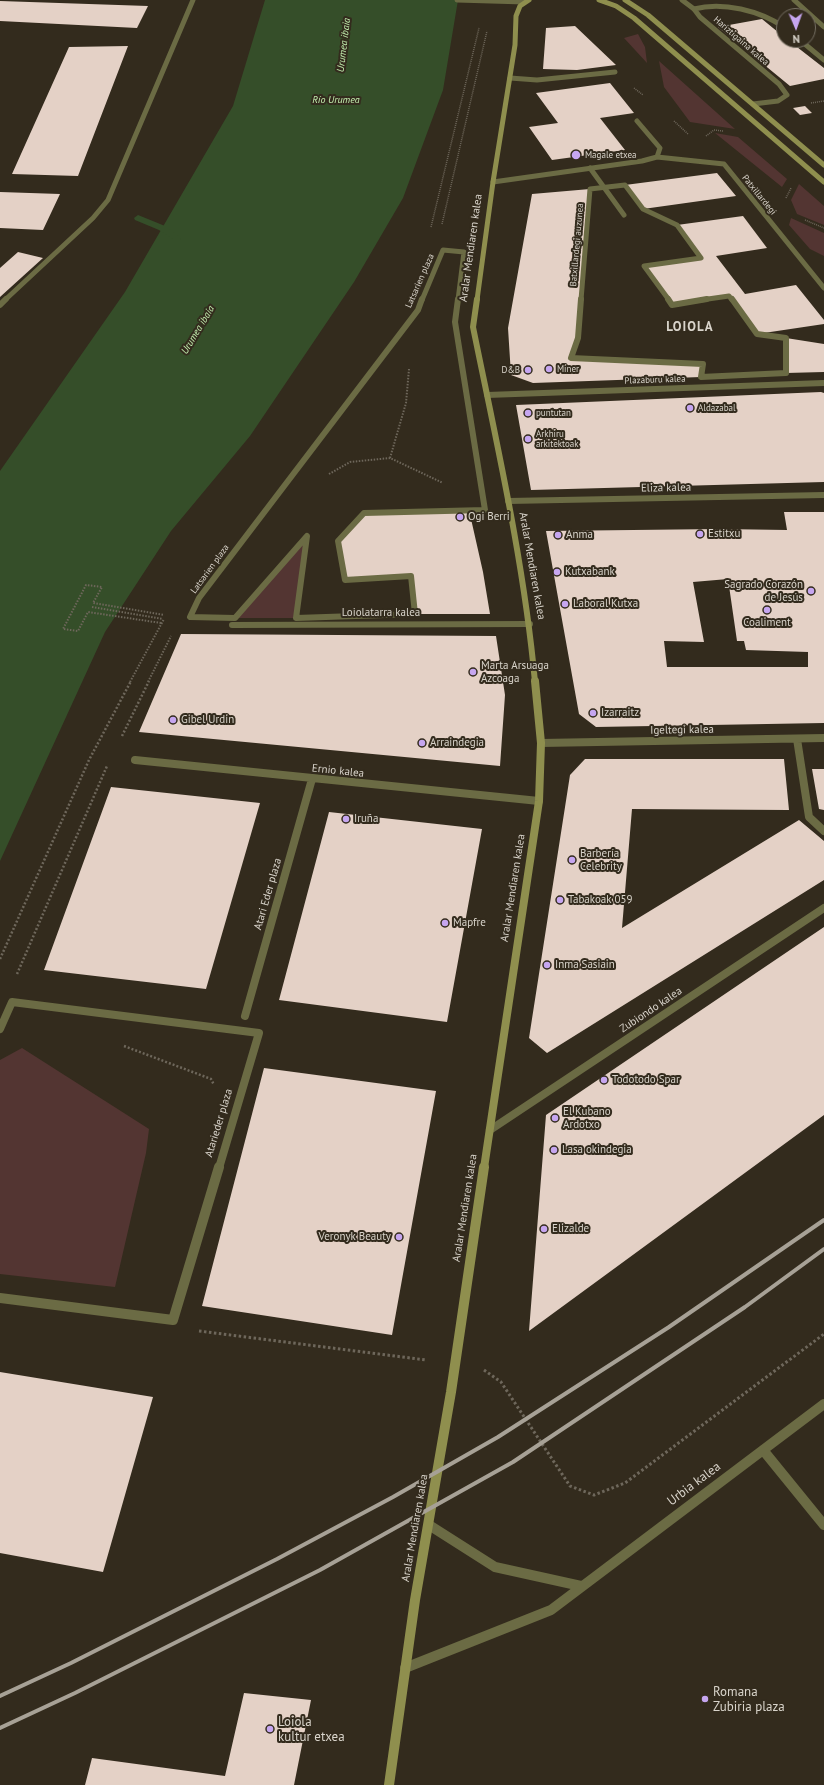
<!DOCTYPE html>
<html>
<head>
<meta charset="utf-8">
<style>
	body { margin:0 }
	#map { position:relative; width:824px; height:1785px; overflow:hidden; background:#332b1d; font-family:"PT Sans",sans-serif }
	canvas { display:block }
	.north { position:absolute; left:776px; top:8px; width:40px; height:40px; box-sizing:border-box; background:#332b1d; border:1px solid #756f63; border-radius:50%; rotate:178deg; font-size:11px; font-weight:700; line-height:16px; text-align:center; color:#d9d4cb }
	.north::after { content:''; display:block; margin:auto; width:14px; height:18px; background:#c6a6f0; clip-path:polygon(50% 0,100% 100%,50% 72%,0 100%) }
</style>
</head>
<body>
<div id="map">
<canvas width="824" height="1785"></canvas>
<div class="north">N</div>
</div>
<script>
const context = document.querySelector('canvas').getContext('2d');
context.lineJoin = 'round';
function paint(path, color) { context.fillStyle = color; context.fill(path, 'evenodd'); }
function stroke(path, color, width, dash) { context.strokeStyle = color; context.lineWidth = width; context.lineCap = dash ? 'butt' : 'round'; context.setLineDash(dash || []); context.stroke(path); }
function label(font, color, halo, rows, align = 'center') {
  context.font = font + ' "PT Sans",sans-serif'; context.lineWidth = 4; context.setLineDash([]); context.textBaseline = 'middle'; context.strokeStyle = halo; context.fillStyle = color; for (const [text, x, y, turn = 0] of rows) {
    context.save(); context.translate(x, y); context.rotate((+turn || 0) * Math.PI / 180); context.textAlign = isNaN(turn) ? turn : align; if (halo) context.strokeText(text, 0, 0); context.fillText(text, 0, 0); context.restore();
  }
}
const green = new Path2D(`
	M638,34l7,13 2,16 -23,-25z
	M659,61l76,68 -45,-7 -26,-35z
	M715,133l23,4 49,42 -5,8z
	M799,184l25,22v19l-27,-11 -6,-14z
	M791,218l33,15v23l-14,-7 -21,-24z
	M307,536l-11,82h-61z
	M22,1048l127,81 -3,24 -31,134 -115,-13v-214z`);
const water = new Path2D(`
	M265,0h193l-15,90 -40,108 -49,84 -104,154 -79,95 -66,101 -105,229v-390l125,-179 108,-186z`);
const stream = new Path2D(`
	M138,215l27,11 16,12 -1,2h-6l-15,-10 -24,-10 -1,-2z`);
const building = new Path2D(`
	M0,1l148,5 -11,22 -137,-7z
	M762,19l22,18v3h4l36,28v11l-34,7 -72,-59z
	M575,26l41,39 -39,5 -34,-1 3,-41z
	M128,46l-50,130 -66,-2 57,-127z
	M610,83l24,30 -34,5 25,32 -73,10 -23,-33 29,-4 -22,-30z
	M805,106l7,7 -12,2 -7,-7z
	M717,173l19,23 -93,13 -18,-24z
	M590,189l-12,149 -7,20 132,6 -2,13 -168,6 -22,-8 -3,-47 24,-134z
	M0,192l60,2 -17,36 -43,-2z
	M743,216l24,32 -51,8 29,38 51,-9 28,35v4l-67,10 -28,-38 -57,9 -28,-39 57,-8 -24,-33z
	M18,252l25,6 -43,39v-29z
	M786,338l38,6v28l-38,1z
	M821,392l3,1v89l-293,8 -15,-85z
	M469,510l14,62 7,42h-75l-4,-38 -66,4 -7,-39 26,-28z
	M784,512h40v211l-228,4 -17,-13 -33,-183 174,-2 67,1zM728,579l9,62h7l2,9 62,2v15h-141l-3,-26 40,1 -11,-60z
	M181,634l315,2 9,59 -5,71 -361,-34z
	M585,759h199l5,51 -157,-1 -10,119 177,-108 25,21v39l-277,173 -18,-15 41,-263z
	M812,769h12v41l-5,-1z
	M111,787l149,16 -54,186 -162,-19z
	M329,812l153,17 -35,193 -168,-22z
	M824,927v188l-295,216 17,-216z
	M264,1068l172,23 -44,244 -190,-29z
	M0,1372l153,25 -50,175 -103,-19z
	M244,1693l67,7 -17,85h-209l7,-27 133,18z`);
const pathFar3 = new Path2D(`
	M634,88l9,7
	M811,103l13,-2
	M674,121l14,13
	M706,136l8,-6 9,1
	M786,198l5,-10
	M805,220l19,8
	M442,224l45,-193
	M431,227l48,-199`);
const pathFar2 = new Path2D(`
	M390,458l16,-55 3,-34
	M329,474l21,-12 40,-4 53,25
	M92,607l71,12
	M161,623l-73,-11 -10,19 -15,-2 23,-44 16,2 -9,16 71,12
	M130,682l34,-63
	M148,682l23,-46`);
const pathFar1 = new Path2D(`
	M122,736l27,-55
	M0,959l89,-199 42,-79
	M17,974l90,-208
	M124,1046l87,33 3,6`);
const path = new Path2D(`
	M199,1331l227,29
	M484,1370l17,12 69,104 24,9 31,-12 199,-149`);
const laneFar1 = new Path2D(`
	M457,0l68,2
	M682,0l12,9
	M590,168l34,47
	M5,300l88,-82 15,-18 85,-200`);
const lane = new Path2D(`
	M0,305l6,-6`);
const streetFar3 = new Path2D(`
	M794,0l30,27
	M800,40l24,20
	M510,78l27,2 78,-8
	M753,104l25,-3 9,-6 -8,-11 -79,-67 -6,-8c29,-8 66,2 90,18
	M657,157l67,7 100,124
	M493,182l149,-21 15,-4 3,-9 -23,-27
	M422,300l21,-50 21,2 -6,48
	M581,300l9,-111 35,-4 18,24 34,16 24,33 -57,8 25,34
	M701,300l28,-4 3,4`);
const streetFar2 = new Path2D(`
	M422,299l-4,11 -219,288 -9,19 45,1 72,-82 -11,82 119,-4 -4,-38 -66,4 -7,-39 26,-28 121,-3 -30,-188 3,-23
	M581,299l-3,39 -7,20 132,6 -2,13 85,-4v-35l-29,-4 -25,-35
	M668,299l4,6 35,-6
	M487,395l337,-12
	M508,501l316,-6
	M232,625l298,-1`);
const streetFar1 = new Path2D(`
	M797,739l12,78 15,14
	M541,743l283,-5
	M135,760l404,41
	M245,1016l67,-237
	M0,1029l12,-27 247,31 -40,135
	M490,1130l334,-222`);
const street = new Path2D(`
	M0,1298l173,22 46,-153
	M763,1450l61,75
	M429,1525l66,42 86,19
	M405,1668l146,-58 273,-206`);
const secondaryFar3 = new Path2D(`
	M599,0l17,6 18,12 190,164
	M625,0l23,15 176,150
	M477,300l16,-118 22,-137 1,-29 4,-10 9,-6`);
const secondaryFar2 = new Path2D(`
	M477,299l-4,28c24,118 51,235 62,355`);
const secondaryFar1 = new Path2D(`
	M484,1168l55,-367 2,-58 -6,-62`);
const secondary = new Path2D(`
	M389,1785l26,-185 36,-208 33,-225`);
const rail = new Path2D(`
	M0,1696l71,-33 206,-104 116,-62 105,-60 171,-110 155,-107
	M0,1728l75,-35 245,-123 193,-108 232,-155 79,-58`);
const markers = [
	[576,155,5,"#c6a6f0"],
	[549,369,4,"#c6a6f0"],
	[528,370,4,"#c6a6f0"],
	[690,408,4,"#c6a6f0"],
	[528,413,4,"#c6a6f0"],
	[528,439,4,"#c6a6f0"],
	[460,517,4,"#c6a6f0"],
	[700,534,4,"#c6a6f0"],
	[558,535,4,"#c6a6f0"],
	[557,572,4,"#c6a6f0"],
	[811,591,4,"#c6a6f0"],
	[565,604,4,"#c6a6f0"],
	[767,610,4,"#c6a6f0"],
	[473,672,4,"#c6a6f0"],
	[593,713,4,"#c6a6f0"],
	[173,720,4,"#c6a6f0"],
	[422,743,4,"#c6a6f0"],
	[346,819,4,"#c6a6f0"],
	[572,860,4,"#c6a6f0"],
	[560,900,4,"#c6a6f0"],
	[445,923,4,"#c6a6f0"],
	[547,965,4,"#c6a6f0"],
	[604,1080,4,"#c6a6f0"],
	[555,1118,4,"#c6a6f0"],
	[554,1150,4,"#c6a6f0"],
	[544,1229,4,"#c6a6f0"],
	[399,1237,4,"#c6a6f0"],
	[705,1699,4,"#c6a6f0"],
	[270,1729,4,"#c6a6f0"]
];
const farStreetnames = [
	["Hariztigaina kalea",741,41,41],
	["Patxillardegi",759,195,51],
	["Batxillardegi auzunea",577,245,-85],
	["Latsarien plaza",420,281,-66],
	["Plazaburu kalea",655,380,-2],
	["Latsarien plaza",210,569,-54]
];
const farPoinames = [
	["Magale etxea",585,155],
	["Miner",557,369],
	["D&B",520,370,"right"],
	["Aldazabal",698,408],
	["puntutan",536,413],
	["Arkhiru",536,434],
	["arkitektoak",536,444]
];
const farWaternames = [
	["Urumea ibaia",344,45,-83],
	["Río Urumea",336,100],
	["Urumea ibaia",198,330,-59]
];
const streetNames = [
	["Aralar Mendiaren kalea",471,248,-82],
	["Eliza kalea",666,488,-1],
	["Aralar Mendiaren kalea",532,566,80],
	["Loiolatarra kalea",381,613],
	["Igeltegi kalea",682,730,-1],
	["Ernio kalea",338,771,6],
	["Aralar Mendiaren kalea",513,888,-81],
	["Atari Eder plaza",268,894,-74],
	["Zubiondo kalea",651,1010,-34],
	["Atarieder plaza",219,1123,-73],
	["Aralar Mendiaren kalea",465,1208,-81],
	["Aralar Mendiaren kalea",415,1528,-80]
];
const poiNames = [
	["Ogi Berri",468,517],
	["Estitxu",708,534],
	["Anma",566,535],
	["Kutxabank",565,572],
	["Sagrado Corazón",803,585,"right"],
	["de Jesús",803,598,"right"],
	["Laboral Kutxa",573,604],
	["Coaliment",767,623,"center"],
	["Marta Arsuaga",481,666],
	["Azcoaga",481,679],
	["Izarraitz",601,713],
	["Gibel Urdin",181,720],
	["Arraindegia",430,743],
	["Iruña",354,819],
	["Barbería",580,854],
	["Celebrity",580,867],
	["Tabakoak 059",568,900],
	["Mapfre",453,923],
	["Inma Sasiain",555,965],
	["Todotodo Spar",612,1080],
	["El Kubano",563,1112],
	["Ardotxo",563,1125],
	["Lasa okindegia",562,1150],
	["Elizalde",552,1229],
	["Veronyk Beauty",391,1237,"right"]
];
const farDistrictnames = [
	["LOIOLA",690,327]
];
const nearStreetnames = [
	["Urbia kalea",694,1484,-37]
];
const nearPoinames = [
	["Romana",713,1692],
	["Zubiria plaza",713,1707],
	["Loiola",278,1722],
	["kultur etxea",278,1737]
];
paint(green, '#533532');
paint(water, '#354e29');
paint(stream, '#354e29');
paint(building, '#e4d1c6');
stroke(pathFar3, '#6e675b', 1.5, [1, 1]);
stroke(pathFar2, '#6e675b', 2, [1.5, 1.5]);
stroke(pathFar1, '#6e675b', 2.5, [2, 2]);
stroke(path, '#6e675b', 3, [2.5, 2.5]);
stroke(laneFar1, '#6b6b44', 5);
stroke(lane, '#6b6b44', 6);
stroke(streetFar3, '#6b6b44', 5);
stroke(streetFar2, '#6b6b44', 6);
stroke(streetFar1, '#6b6b44', 8);
stroke(street, '#6b6b44', 10);
stroke(secondaryFar3, '#8f8f4e', 5);
stroke(secondaryFar2, '#8f8f4e', 6);
stroke(secondaryFar1, '#8f8f4e', 8);
stroke(secondary, '#8f8f4e', 10);
stroke(rail, '#a7a196', 4);
for (const [x, y, r, color] of markers) { const dot = new Path2D(); dot.arc(x, y, r, 0, 2 * Math.PI); context.fillStyle = color; context.fill(dot); stroke(dot, '#332b1d', 1.5); }
label('9px', '#d9d4cb', '#332b1d', farStreetnames);
label('9px', '#d9d4cb', '#332b1d', farPoinames, 'left');
label('italic 10px', '#c4f0b0', '#332b1d', farWaternames);
label('11px', '#d9d4cb', '#332b1d', streetNames);
label('11px', '#d9d4cb', '#332b1d', poiNames, 'left');
context.letterSpacing = '1px';
label('bold 13px', '#d9d4cb', '#332b1d', farDistrictnames);
context.letterSpacing = '0px';
label('13px', '#d9d4cb', '#332b1d', nearStreetnames);
label('13px', '#d9d4cb', '#332b1d', nearPoinames, 'left');
</script>
</body>
</html>
